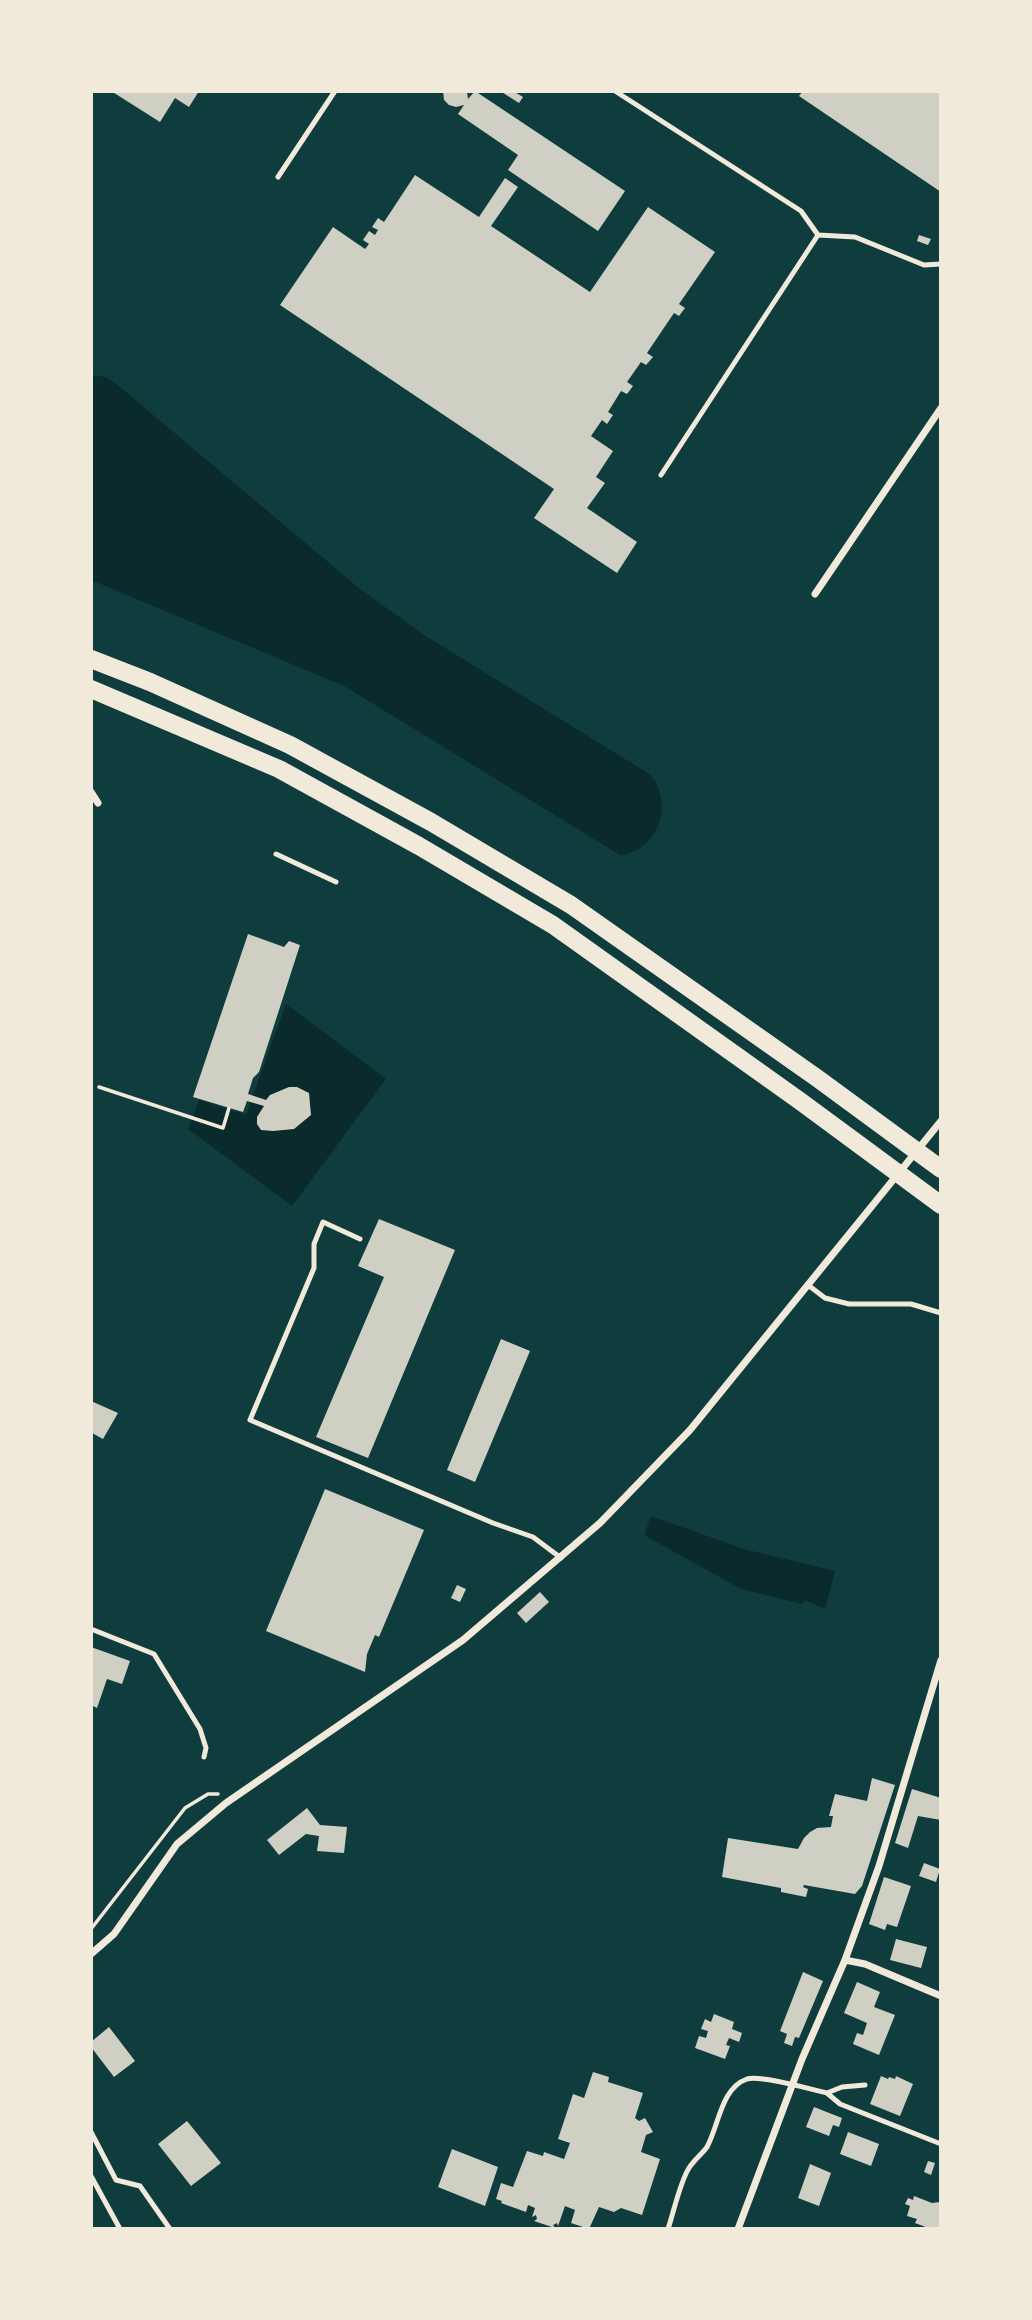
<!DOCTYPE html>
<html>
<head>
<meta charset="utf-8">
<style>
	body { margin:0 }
	#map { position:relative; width:1032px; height:2320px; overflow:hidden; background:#0f3d3e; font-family:"DejaVu Sans",sans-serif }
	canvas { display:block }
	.frame { position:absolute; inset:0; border:93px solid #f1e9da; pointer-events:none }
</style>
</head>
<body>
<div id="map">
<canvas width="1032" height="2320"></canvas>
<div class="frame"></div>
</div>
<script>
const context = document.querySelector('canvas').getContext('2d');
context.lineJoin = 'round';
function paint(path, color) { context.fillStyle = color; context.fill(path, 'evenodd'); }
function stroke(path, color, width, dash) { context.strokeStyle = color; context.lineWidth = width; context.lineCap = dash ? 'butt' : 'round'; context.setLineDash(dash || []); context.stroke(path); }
const water = new Path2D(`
	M91,375l14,2 9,5 245,206 65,47 227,140c23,29 8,76 -31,80l-276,-169 -253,-106z
	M286,1004l100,75 -94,127 -104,-77 11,-29 47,15z
	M651,1516l93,33 91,22 -10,38 -20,-9 -3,4 -61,-15 -97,-54z`);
const building = new Path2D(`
	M111,91h88l-10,16 -14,-9 -15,24z
	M443,91h24l1,8 7,-8 150,100 -27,40 -90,-61 10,-15 -60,-41 6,-9 -8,2 -7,-2 -5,-5z
	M500,91h13l10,6 -4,6z
	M803,91h138v101l-142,-96z
	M415,175l64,42 26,-39 13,9 -27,39 99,66 58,-85 67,45 -36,52 6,4 -6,8 -5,-3 -27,40 6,4 -7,8 -5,-3 -14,20 6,4 -6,8 -6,-3 -13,21 5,3 -6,9 -5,-4 -11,16 22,15 -17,26 9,6 -18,25 50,34 -20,31 -83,-55 20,-29 -274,-184 53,-78 32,22 4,-5 -6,-4 6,-9 6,4 3,-5 -6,-3 6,-9 6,4z
	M919,235l12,4 -3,6 -11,-4z
	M248,934l36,13 5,-6 11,4 -41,127 -6,6 -5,16 18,6 4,-5 19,-8h8l12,6 2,22 -17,14 -21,2 -12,-1 -4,-6v-7l7,-11 -17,-5 -4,11 -50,-15z
	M379,1219l76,31 -87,208 -52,-21 68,-160 -26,-11z
	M501,1339l29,12 -55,131 -28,-12z
	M91,1401l27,12 -15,26 -11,-6z
	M325,1489l99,41 -45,107 -4,-2 -8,19 -2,18 -99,-41z
	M457,1585l9,4 -6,13 -9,-4z
	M540,1592l9,10 -23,21 -9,-10z
	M91,1647l39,14 -8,23 -15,-5 -10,29 -6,-3z
	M872,1778l23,7 -33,101 -7,8 -51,-9 -1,2 5,2 -2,8 -25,-5v-4l-59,-11 6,-39 70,11 6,-11 6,-6 7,-4 14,-1 2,-11h-4l6,-22 32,7z
	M912,1789l29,9v22l-23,-4 -10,32 -13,-5z
	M307,1808l13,17 27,2 -3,26 -27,-2 2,-15 -13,-2 -27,21 -12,-15z
	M924,1863l16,6 -4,13 -17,-6z
	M884,1877l27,9 -14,41 -10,-3 -2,6 -16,-6z
	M896,1939l31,8 -6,21 -31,-8z
	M803,1972l20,9 -24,57 -4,-1 -3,9 -8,-3 3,-9 -7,-3z
	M857,1982l23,10 -6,15 21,8 -16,40 -26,-11 4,-11 6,2 4,-12 -23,-10z
	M714,2014l20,8 -2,7 10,4 -3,9 -10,-4 -3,7 4,1 -5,13 -30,-11 4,-12 7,2 2,-7 -7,-2 4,-10 6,3z
	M109,2027l26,34 -21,16 -23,-30v-5z
	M593,2072l16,5 -1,5 35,11 -8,25 4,3 6,-3 8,14 -7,3 -5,17 19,7 -18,56 -21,-7 -7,4 -15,-5 -10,22 -18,-6 4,-13 -10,-4 -7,20 -1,-3 -4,2 2,3 -21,-7 3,-2 -1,-4 -4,2 3,-9 -7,-3 -2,7 -25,-9 1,-2 -6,-2 5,-16 12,4 14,-36 16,5 1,-4 20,7 6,-16 -12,-4 15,-45 11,4z
	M881,2076l7,3 1,-2 6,2 1,-3 17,8 -13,32 -30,-12z
	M814,2107l28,11 -3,9 -6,-2 -4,11 -23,-9z
	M187,2121l34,42 -30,23 -33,-42z
	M848,2132l31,12 -8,22 -31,-12z
	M452,2149l46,18 -13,39 -47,-19z
	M928,2161l7,2 -4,12 -7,-3z
	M810,2164l21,9 -12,33 -21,-8z
	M914,2196l18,7 8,-1 1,27h-10l-16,-6 2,-4 -10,-3 3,-10 -5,-2 3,-6 5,2z`);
const path = new Path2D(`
	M99,1087l124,41 6,-20
	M91,1929l94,-121 23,-14h10`);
const service = new Path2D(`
	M615,91l186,120 17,24
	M278,177l57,-86
	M661,475l157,-240 37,2 69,28 17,-1
	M276,854l60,28
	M360,1239l-37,-17 -9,22v24l-64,152 243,103 40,14 28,21
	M808,1285l17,13 24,6h62l30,9
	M91,1629l63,25 46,75 6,19 -2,9
	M865,2085l-23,2 -15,6 13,11 101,40
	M91,2132l25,48 24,6 30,43
	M91,2176l29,53
	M668,2229c6,-18 12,-47 21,-61 5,-8 13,-14 18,-21 12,-22 14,-59 40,-68 15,-4 62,10 80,14`);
const minor = new Path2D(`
	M815,594l126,-186
	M91,792l7,11
	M91,1954l23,-20 63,-90 49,-41 237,-163 137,-117 90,-93 251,-309
	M845,1960l20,4 76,32
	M738,2229l64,-170 43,-99 34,-94 62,-206`);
const motorway = new Path2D(`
	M91,659l59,23 140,63 141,77 140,83 246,173 124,91
	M91,689l188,80 140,77 134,79 247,176 141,104`);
paint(water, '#0a2a2b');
paint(building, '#cfcfc3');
stroke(path, '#f1e9da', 3.5);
stroke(service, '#f1e9da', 5);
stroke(minor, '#f1e9da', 7);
stroke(motorway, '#f1e9da', 18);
</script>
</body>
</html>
